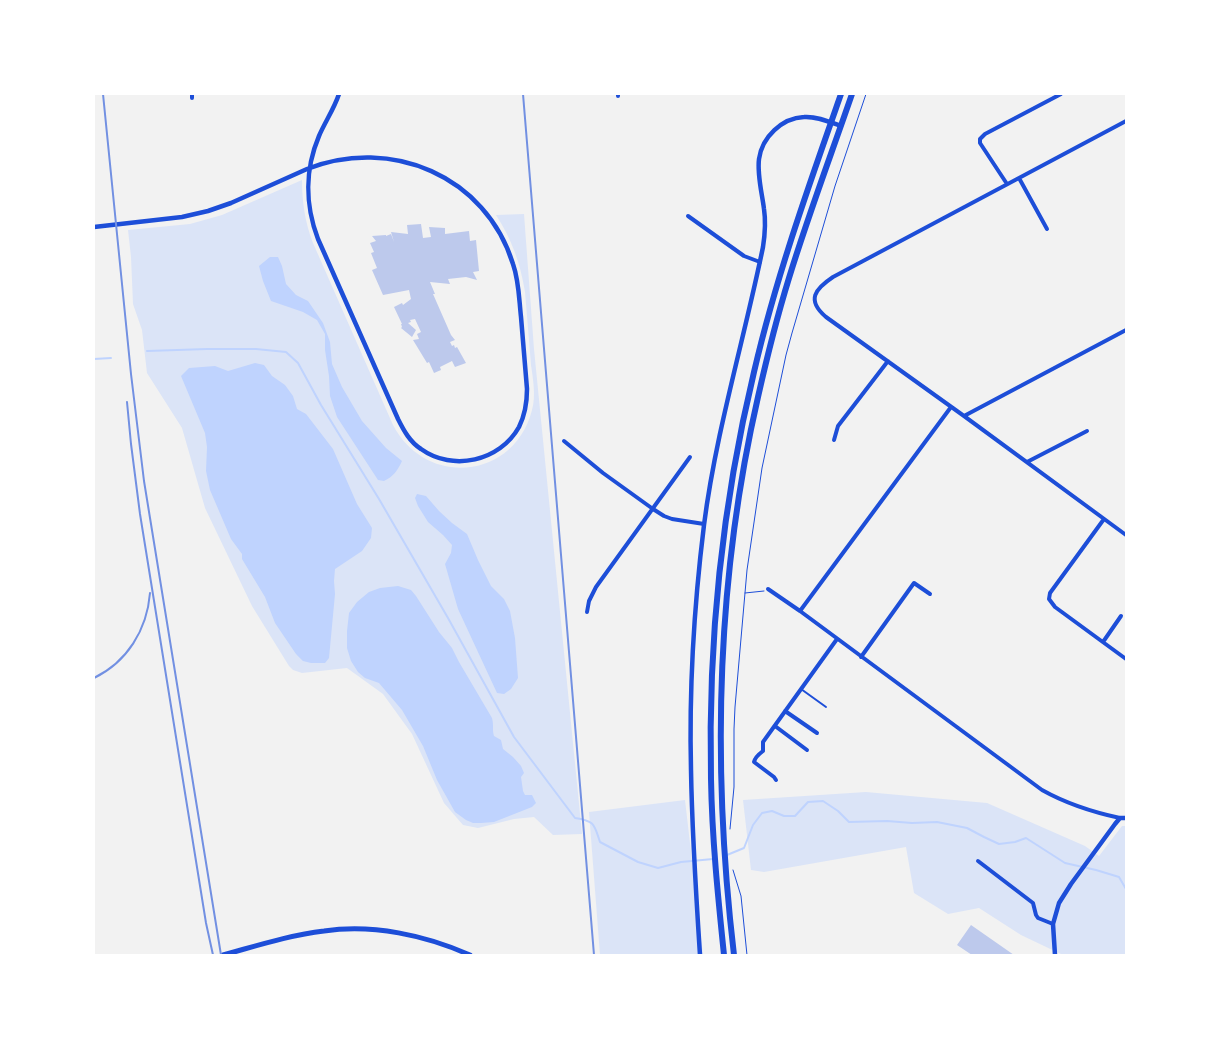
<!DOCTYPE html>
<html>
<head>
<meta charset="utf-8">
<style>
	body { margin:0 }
	#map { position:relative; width:1220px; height:1049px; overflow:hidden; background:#f2f2f2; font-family:"IBM Plex Sans",sans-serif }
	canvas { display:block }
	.frame { position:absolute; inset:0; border:95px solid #fff; pointer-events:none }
</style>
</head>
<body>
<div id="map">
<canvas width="1220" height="1049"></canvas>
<div class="frame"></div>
</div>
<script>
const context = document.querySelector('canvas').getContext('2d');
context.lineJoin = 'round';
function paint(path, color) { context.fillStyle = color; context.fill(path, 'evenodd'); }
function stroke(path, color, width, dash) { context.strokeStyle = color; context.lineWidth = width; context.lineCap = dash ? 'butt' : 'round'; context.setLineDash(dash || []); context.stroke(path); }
const green = new Path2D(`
	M302,180c0,22 3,42 11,63l80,182c33,63 121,55 139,-15 4,-14 1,-31 -1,-45 -2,-25 -4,-49 -6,-73 -5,-30 -13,-52 -29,-77l28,-1 10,135 48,485 -29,1 -19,-18 -20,2 -36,9 -15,-3 -19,-22 -32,-69 -29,-40 -36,-26 -45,5 -9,-3 -4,-4 -37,-60 -47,-98 -23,-80 -35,-55 -5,-43 -9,-26 -2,-47 -3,-27 62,-6 32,-9z
	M866,792l121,11 98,43 14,10 23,-30h4v129h-63l-42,-20 -42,-27 -31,6 -34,-21 -8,-46 -142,25 -13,-2 -8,-70z
	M685,800l18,155h-103l-11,-143z`);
const water = new Path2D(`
	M270,257h8l4,9 4,18 10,11 12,6 15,22 7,19 2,22 10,23 20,34 24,27 16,13c-4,9 -9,16 -18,20l-6,-1 -41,-63 -7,-21 -1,-20 -4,-26v-16l-8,-14 -14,-8 -32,-11 -8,-20 -4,-15z
	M255,363l9,2 8,11 13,9 8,11 4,13 9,5 27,35 24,55 15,24 -1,10 -9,13 -27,18 -1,12 1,13 -6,64 -4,5h-14l-8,-2 -7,-7 -21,-31 -10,-26 -23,-38v-5l-11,-15 -21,-49 -4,-19 1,-24 -2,-14 -24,-57 8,-8 26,-2 13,5z
	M417,494l9,2 13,15 13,12 15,11 11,26 13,26 13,13 6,12 5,27 3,40 -7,11 -7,5 -7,-1 -39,-84 -13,-45 6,-11 1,-8 -9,-10 -15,-13 -10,-16 -3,-8z
	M398,586l13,4 5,6 23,36 13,16 7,14 33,56c2,8 0,12 2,18l7,4 2,9 10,8 8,9 3,7 -3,4 2,14 2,4h7l4,8 -4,4 -38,15 -13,1h-8l-7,-3 -11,-8 -18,-32 -14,-34 -21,-36 -23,-27 -14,-5 -7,-6 -7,-11 -4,-13v-17l2,-18 8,-11 12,-10 11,-4z`);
const stream = new Path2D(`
	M147,351l60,-2h49l30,3 12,11 23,42 58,94 69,119 66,119 61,81c20,3 19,6 25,24l38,20 20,6 23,-6 32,-3
	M94,359l17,-1
	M727,855l17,-7 9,-23 9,-12 10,-2 12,5h11l13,-14 15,-1 15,10 11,11 38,-1 25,2 25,-1 30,6 17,9 15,7 16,-2 11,-4 39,25 31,7 23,7 7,12`);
const building = new Path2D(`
	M421,224l2,14 8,-1 -2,-10 16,1v6l24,-3 1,10 6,-1 3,31 -6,1 4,8 -11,-3 -18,2 2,5 -20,-2 5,12h-2l18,41 4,5 -5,2 2,4 2,-1 1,3 2,-1 9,16 -11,4 -3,-6 -12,6 1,3 -7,3 -5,-11 -2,1 -14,-23 6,-1 -2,-5 4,-2 -6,-13 -5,1 1,2 -3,1 8,7 -4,7 -11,-9 1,-1 -1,-3h1l-8,-17 8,-4 1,2 8,-6 -2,-9 -26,5 -11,-25 5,-2 -6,-15 3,-1 -4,-9 6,-2 -4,-5 14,-1v1l5,-2 3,8 -3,-10 17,2 -1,-9z
	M971,925l43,30h-42l-15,-10z`);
const path = new Path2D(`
	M745,593l19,-2
	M730,829l4,-42v-58l1,-22 12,-137 15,-102 24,-113 6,-22 43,-147 31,-92
	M733,870l8,26 6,59`);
const service = new Path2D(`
	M801,689l25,18`);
const minor = new Path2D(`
	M192,94v4
	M618,94v2
	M1126,121l-293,156c-18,12 -27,23 -7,40l138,99 162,119
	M1019,178l28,51
	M1007,184l-27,-41v-4l5,-5 76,-40
	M688,216l56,40 16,6
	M964,416l162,-86
	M834,440l4,-14 50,-65
	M564,441l39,32 50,36 11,7 8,3 32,5
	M1027,462l60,-31
	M1104,519l-54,74 -1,6 6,8 71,52
	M768,589l32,22 242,179c25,14 50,22 78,28
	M800,611l151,-204
	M587,612l2,-11 7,-14 94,-130
	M1103,642l18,-26
	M861,657l53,-74 16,11
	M785,711l32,22
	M775,726l32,24
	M776,780l-2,-3 -20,-15c1,-5 5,-8 9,-11v-9l74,-103
	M978,861l55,42 3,12 2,3 15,6`);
const tertiary = new Path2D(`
	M94,227l88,-10 26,-6 23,-8 76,-34c84,-33 179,7 206,95 6,17 6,35 8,53 2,24 4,48 6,72 0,13 -2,26 -8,38 -19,34 -66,45 -98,22 -11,-7 -17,-18 -23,-30l-80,-180c-13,-34 -13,-70 1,-103 6,-14 15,-27 20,-42
	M700,955c-4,-61 -8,-123 -9,-185 -2,-82 3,-164 13,-245 12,-94 40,-185 59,-278 2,-13 3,-25 1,-38 -2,-16 -7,-34 -5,-50 3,-22 23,-41 45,-42 12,-1 26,5 37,9
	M1055,955l-2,-31 6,-21 12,-19 44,-60 5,-6h6`);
const secondary = new Path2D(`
	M223,955c33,-9 67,-20 101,-24 49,-7 101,4 146,24`);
const trunk = new Path2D(`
	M724,955c-6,-58 -12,-117 -13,-176 -3,-137 11,-274 43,-407 22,-95 55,-187 87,-278
	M734,955c-22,-186 -18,-375 24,-558 9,-40 19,-80 31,-119 19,-62 42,-123 63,-184`);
const rail = new Path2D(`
	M103,94l28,280 13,107 77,474
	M523,94l71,861
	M127,402l4,42 9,70 66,409 7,32
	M94,678c33,-16 53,-48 56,-85`);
paint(green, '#dbe4f7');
paint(water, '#bfd3fe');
stroke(stream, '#bfd3fe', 2);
paint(building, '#bdc9ec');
stroke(path, '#1d4ed8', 1);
stroke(service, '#1d4ed8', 2);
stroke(minor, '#1d4ed8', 4);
stroke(tertiary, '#1d4ed8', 4.5);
stroke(secondary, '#1d4ed8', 5);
stroke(trunk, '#1d4ed8', 6);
stroke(rail, '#7290e2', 2);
</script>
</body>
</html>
